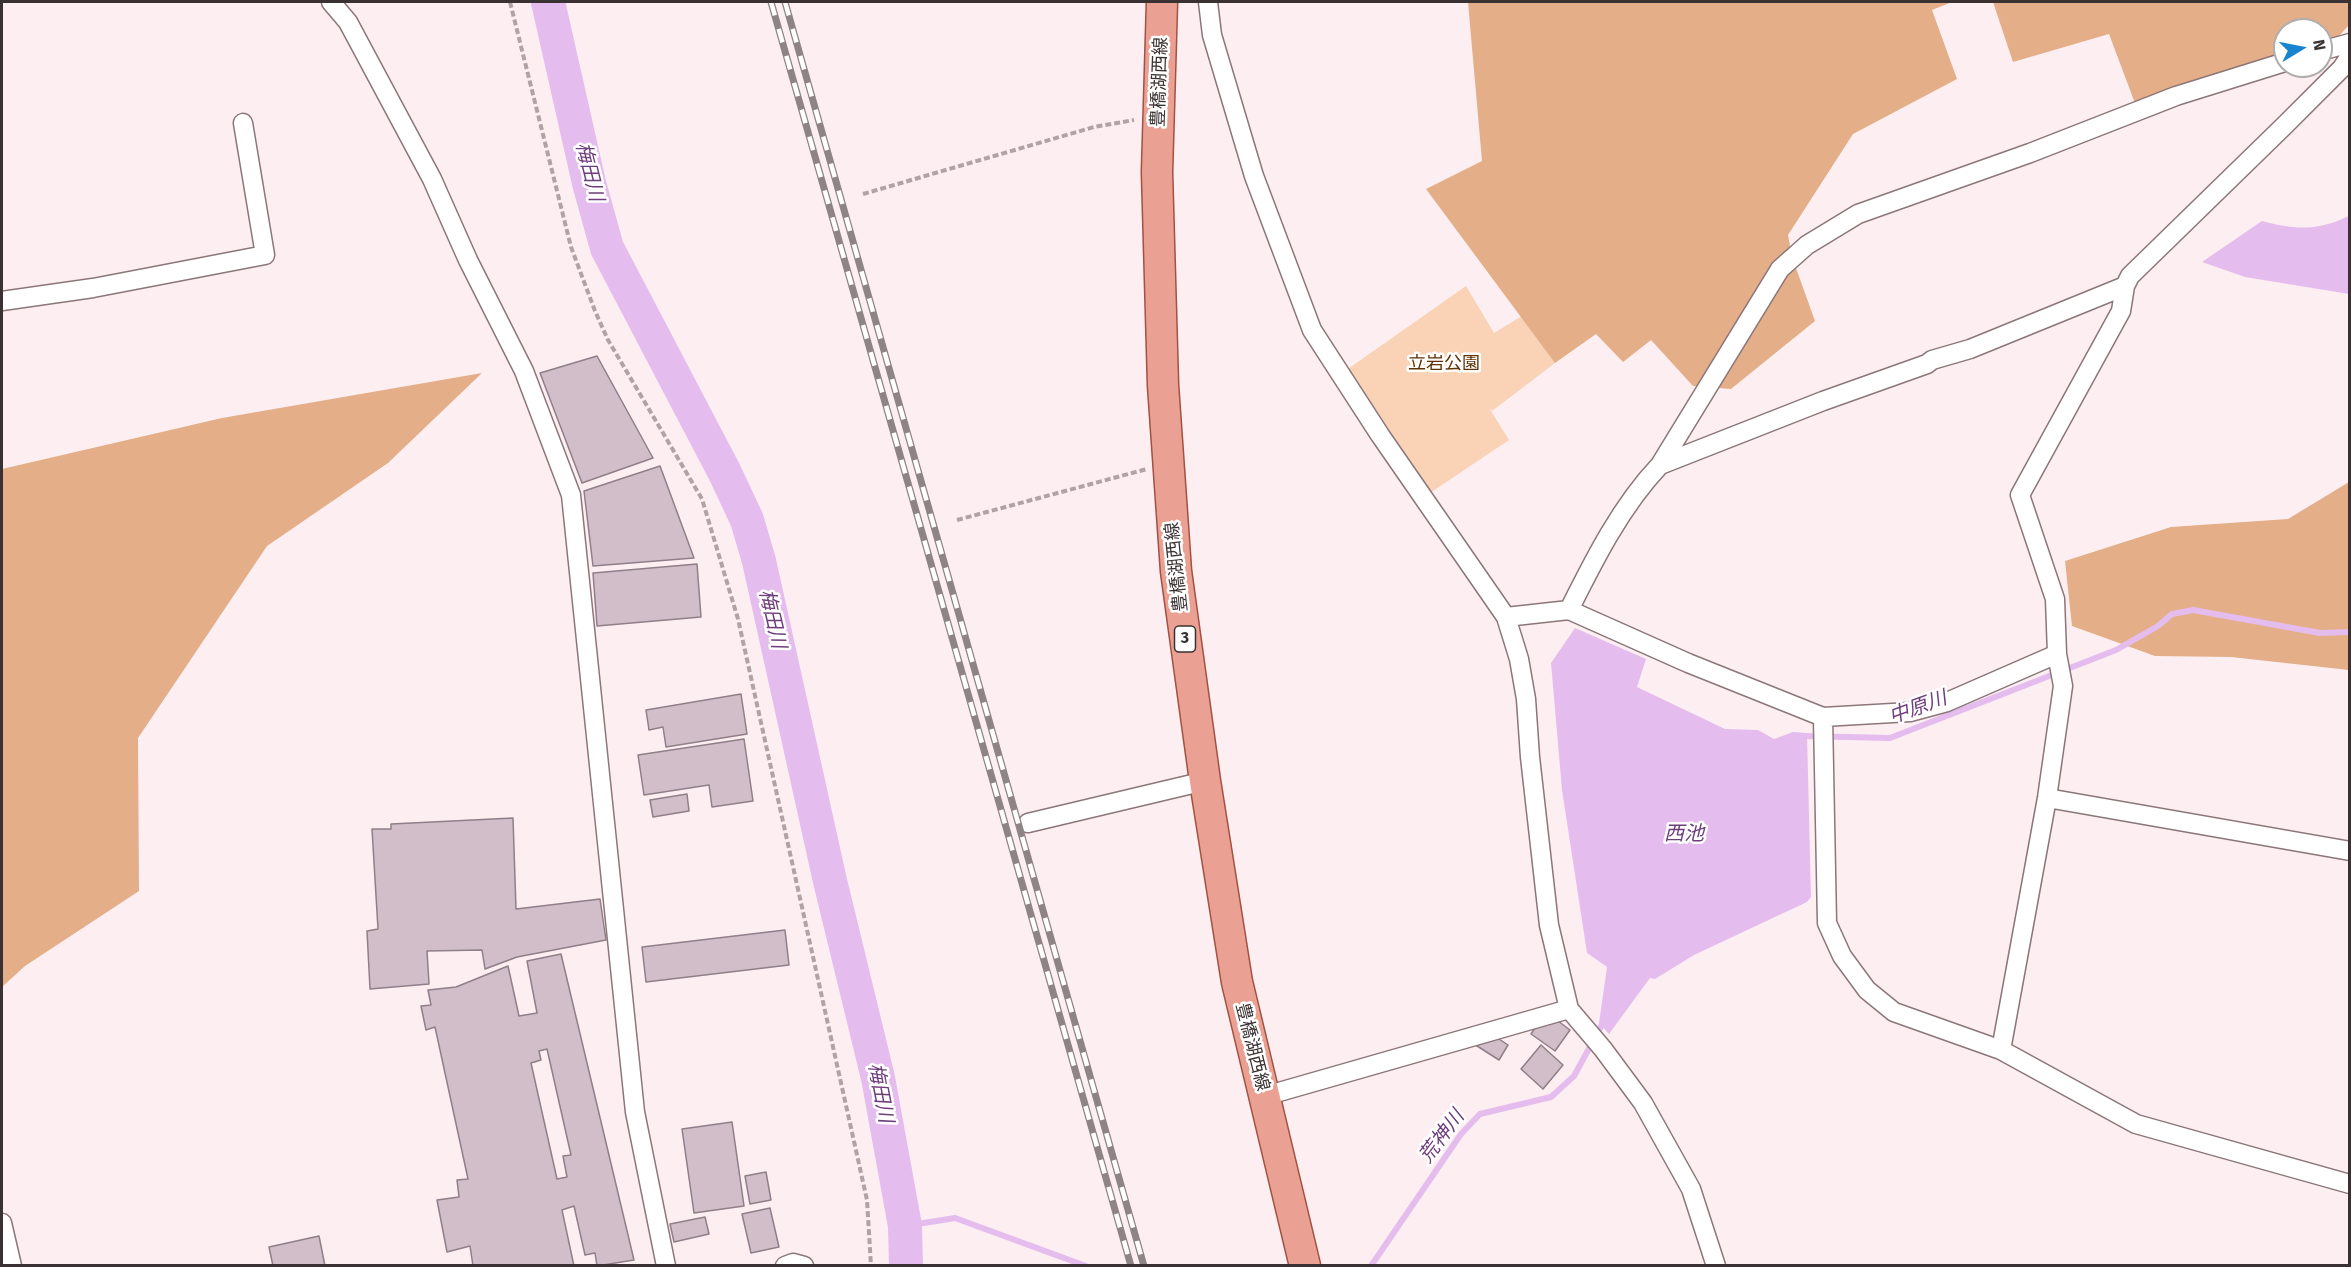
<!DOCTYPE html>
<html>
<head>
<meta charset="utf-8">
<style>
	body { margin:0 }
	#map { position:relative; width:2351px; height:1267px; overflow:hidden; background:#fdeff1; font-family:"Fira Sans",sans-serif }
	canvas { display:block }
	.frame { position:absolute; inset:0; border:3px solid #3a3132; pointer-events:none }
	.north { position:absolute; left:2273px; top:18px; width:60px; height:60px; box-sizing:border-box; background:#fff; border:2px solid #b0adad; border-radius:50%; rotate:80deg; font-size:16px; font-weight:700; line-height:24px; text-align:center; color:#3a3132 }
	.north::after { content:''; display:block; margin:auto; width:21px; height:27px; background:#1884ce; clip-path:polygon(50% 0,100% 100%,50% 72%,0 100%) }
</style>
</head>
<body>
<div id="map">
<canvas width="2351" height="1267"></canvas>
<div class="frame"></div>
<div class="north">N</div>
</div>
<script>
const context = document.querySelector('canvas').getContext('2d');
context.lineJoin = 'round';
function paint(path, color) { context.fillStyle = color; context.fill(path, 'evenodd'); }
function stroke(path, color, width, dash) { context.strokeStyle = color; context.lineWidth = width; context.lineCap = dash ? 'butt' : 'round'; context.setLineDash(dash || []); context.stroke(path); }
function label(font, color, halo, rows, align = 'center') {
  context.font = font + ' "Fira Sans","Noto Sans JP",sans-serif'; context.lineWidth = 5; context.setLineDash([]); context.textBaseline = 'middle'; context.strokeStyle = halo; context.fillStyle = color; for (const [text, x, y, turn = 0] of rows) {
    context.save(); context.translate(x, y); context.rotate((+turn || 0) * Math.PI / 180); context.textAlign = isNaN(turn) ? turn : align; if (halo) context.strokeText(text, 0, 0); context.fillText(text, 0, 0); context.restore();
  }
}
const green = new Path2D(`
	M1466,286l28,47 28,-17 33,47 -63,48 -3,-3 20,32 -82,55 -82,-124z`);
const forest = new Path2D(`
	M1468,2h484l-20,8 25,69 -104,55 -65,101 4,22 23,64 -84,68 -38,-3 -42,-46 -28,22 -27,-28 -41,29 -129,-174 56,-28z
	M1993,2h356v23l-11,12 -17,6v-13h-36v25l-149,51 -27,-72 -96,28z
	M482,373l-94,90 -121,83 -129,192 1,153 -114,75 -23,21v-518l220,-51z
	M2349,482v188l-118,-13 -76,-1 -83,-30 -7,-65 106,-34 117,-8z`);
const water = new Path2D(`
	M2349,216v78l-104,-17 -43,-15 60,-41c33,9 56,10 87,-5z
	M1575,628l71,31 -9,28 88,42 33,1 16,9 19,-7 14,1 4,164 -4,5 -113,53 -39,24 -5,-1 -41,56 -10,-11 8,-56 -20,-14 -25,-163 -11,-127z`);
const stream = new Path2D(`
	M1801,736l89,2 226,-88 42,-24 14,-12 21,-4 127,23 30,-1
	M905,1226l50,-8 131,48
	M1371,1266l90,-132 19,-20 71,-17 23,-21 31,-57`);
const river = new Path2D(`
	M548,2l41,181 18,65 118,225 22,47 12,41 71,320 48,197 27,148 1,40`);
const building = new Path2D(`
	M597,356l56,102 -71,25 -42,-110z
	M660,466l34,92 -101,8 -9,-75z
	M697,564l4,53 -104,9 -4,-53z
	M741,694l6,40 -81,13 -3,-20 -14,3 -3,-20z
	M744,739l9,62 -41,6 -3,-22 -65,10 -6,-40z
	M687,794l2,17 -36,6 -3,-17z
	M513,818l3,91 84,-10 6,41 -89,17 -32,12 -3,-19 -55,1 2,33 -59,5 -3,-58 11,-2 -6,-100h19v-5z
	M785,930l4,35 -143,17 -4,-35z
	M561,954l73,306 -37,6 -2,-13 -10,2 -11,-49 -12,4 12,56h-101l-3,-20 -23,6 -10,-52 22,-3 -2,-17 11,-1 -33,-152 -9,3 -5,-24 10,-1 -3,-15 28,-3 52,-21 11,50 18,-3 -10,-52zM547,1049l24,106 -8,1 4,21 -10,2 -26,-116 10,-3 -2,-9z
	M1558,1021l12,9 -15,21 -24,-17 6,-9z
	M1496,1037l12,8 -9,15 -25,-16z
	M1541,1045l22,20 -20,24 -22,-20z
	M732,1122l12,84 -50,7 -12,-84z
	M766,1172l5,28 -21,4 -5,-28z
	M770,1208l9,39 -28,6 -9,-39z
	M705,1217l4,17 -35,8 -4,-18z
	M319,1236l6,30h-52l-4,-19z`);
const path = new Path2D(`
	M510,2l61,245 24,64 13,29 94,159 36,120 129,581 4,66
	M863,194l231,-67 40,-7
	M957,520l190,-51`);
const minor = new Path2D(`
	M331,2l17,20 84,157 36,81 56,111 47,124 64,617 31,154
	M1208,2l4,33 42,141 58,154 68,105 126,182 13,42 7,40 4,58 19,168 20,84 34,40 40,54 48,86 25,77
	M2321,51l29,-8
	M2,301l91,-13 172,-33 -22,-132
	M1660,465l163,-64 104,-37 5,-4 38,-11 155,-63
	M1569,610c25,-50 52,-104 91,-145l120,-196 27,-24 51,-31 172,-61 146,-57 109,-34
	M1506,617l63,-7 119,53 135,54 87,-5 37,-10 110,-48
	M1823,717l4,206 15,33 25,34 27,22 107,38 135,74 214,60
	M2047,798l303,53
	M1028,823l177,-42
	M2001,1050l46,-252 16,-112 -6,-32 -2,-55 -35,-104 101,-184 4,-25 5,-10 155,-151 57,-57 8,-12
	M1265,1096l304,-87
	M2,1223l10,43
	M785,1266l8,-3 11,3`);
const primary = new Path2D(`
	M1162,2l-5,170 6,213 13,186 29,210 32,201 68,284`);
const rail = new Path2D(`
	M771,2l360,1264
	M785,2l359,1264`);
const shields = [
	[1185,639,21]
];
const shieldNames = [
	["3",1185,639]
];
const streetNames = [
	["豊橋湖西線",1160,82,-88],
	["豊橋湖西線",1177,567,-96],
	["豊橋湖西線",1252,1047,76]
];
const parkNames = [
	["立岩公園",1444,364]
];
const waterNames = [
	["梅田川",589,172,76],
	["梅田川",772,619,77],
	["中原川",1918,708,-20],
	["西池",1684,834],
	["梅田川",880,1093,79],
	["荒神川",1442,1137,-53]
];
paint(green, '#fad2b5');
paint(forest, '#e4ae88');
paint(water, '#e4bcee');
stroke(stream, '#e4bcee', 6);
stroke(river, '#e4bcee', 34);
paint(building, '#d1bec9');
stroke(building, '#907e88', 1.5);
stroke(minor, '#8b7679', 21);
stroke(primary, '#a35142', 33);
stroke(path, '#afa3a5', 4, [6, 3]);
stroke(minor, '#fff', 18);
stroke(primary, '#eaa193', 30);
stroke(rail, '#8f8485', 7);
stroke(rail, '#fff', 4.5, [14]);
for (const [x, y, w] of shields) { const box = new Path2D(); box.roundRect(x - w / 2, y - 13, w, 26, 4.5); context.fillStyle = '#fff'; context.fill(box); stroke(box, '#3a3132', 1.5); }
label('bold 16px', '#3a3132', null, shieldNames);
label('18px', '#3a3132', '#fff', streetNames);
label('18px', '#613000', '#fff', parkNames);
label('italic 20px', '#6e3d7b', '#fff', waterNames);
</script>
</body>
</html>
